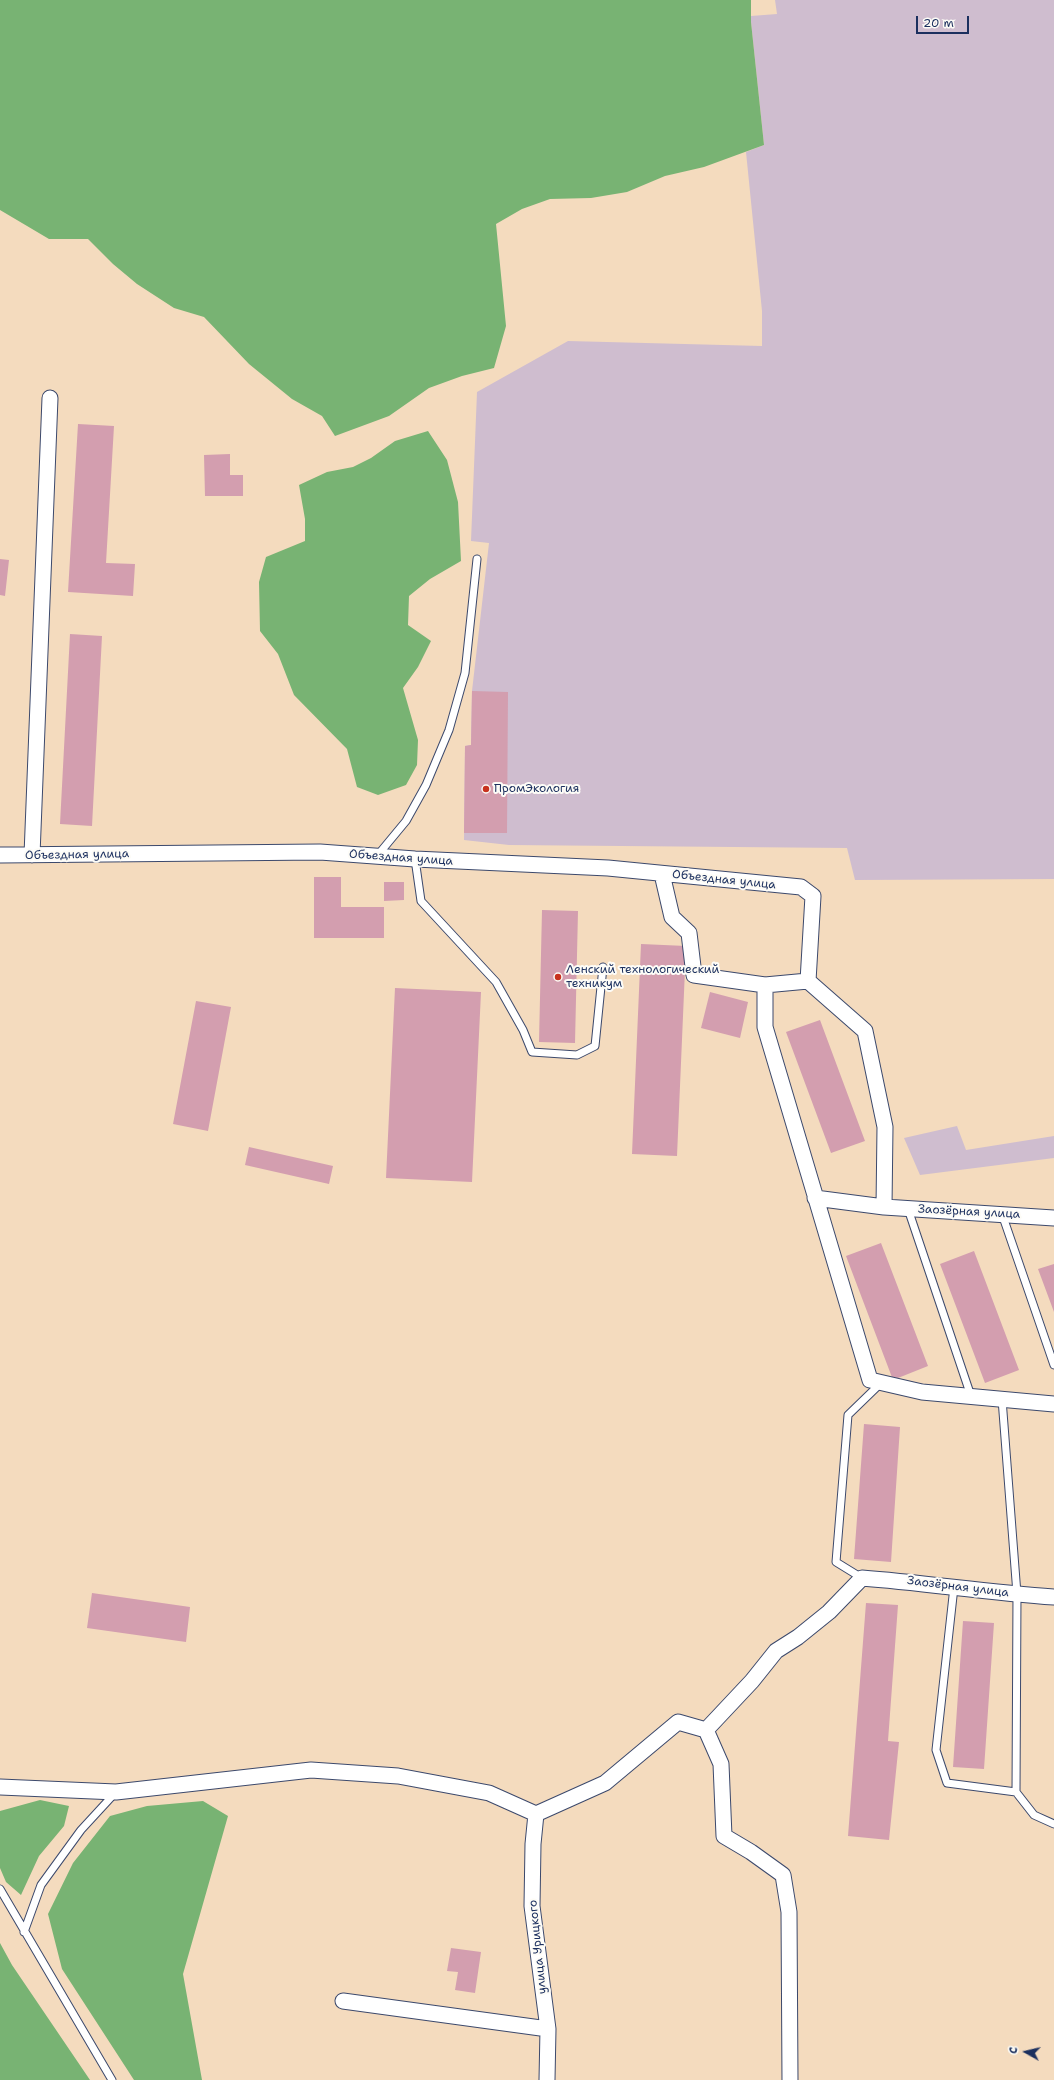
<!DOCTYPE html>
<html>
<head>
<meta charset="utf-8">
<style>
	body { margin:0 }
	#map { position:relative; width:1054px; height:2080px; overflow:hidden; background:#f4dbbe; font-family:"Shantell Sans",sans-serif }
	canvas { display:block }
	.north { position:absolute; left:1006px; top:2032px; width:40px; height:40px; -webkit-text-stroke:3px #fdfcf7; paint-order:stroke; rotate:278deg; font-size:11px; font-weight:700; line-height:16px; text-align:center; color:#1b2f5e }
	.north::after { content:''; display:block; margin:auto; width:14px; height:18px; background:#1b2f5e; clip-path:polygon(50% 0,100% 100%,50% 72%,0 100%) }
	.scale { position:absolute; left:916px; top:16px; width:53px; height:18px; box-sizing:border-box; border:2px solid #1b2f5e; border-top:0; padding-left:5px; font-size:12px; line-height:14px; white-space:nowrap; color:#1b2f5e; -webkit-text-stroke:3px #fdfcf7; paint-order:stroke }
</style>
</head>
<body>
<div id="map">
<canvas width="1054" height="2080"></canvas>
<div class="north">С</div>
<div class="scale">20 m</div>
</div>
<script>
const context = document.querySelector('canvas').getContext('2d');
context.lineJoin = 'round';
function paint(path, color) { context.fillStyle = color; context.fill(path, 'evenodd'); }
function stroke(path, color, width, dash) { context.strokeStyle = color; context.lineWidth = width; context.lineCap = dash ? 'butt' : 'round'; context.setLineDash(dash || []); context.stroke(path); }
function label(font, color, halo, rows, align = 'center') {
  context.font = font + ' "Shantell Sans",sans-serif'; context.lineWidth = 4; context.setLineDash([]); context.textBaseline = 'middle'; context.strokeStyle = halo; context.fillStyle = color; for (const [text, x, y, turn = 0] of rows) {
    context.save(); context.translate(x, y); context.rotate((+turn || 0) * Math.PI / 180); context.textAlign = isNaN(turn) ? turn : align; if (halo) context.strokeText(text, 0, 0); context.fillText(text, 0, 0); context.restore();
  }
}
const industrial = new Path2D(`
	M775,0h279v879l-199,1 -8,-32 -338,-3 -45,-5 1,-94 6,-1 1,-54 17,-148 -18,-2 6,-149 91,-51 194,5v-35l-16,-159 18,-7 -13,-123v-6l26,-2z
	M957,1126l9,24 88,-14v22l-134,17 -16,-37z`);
const forest = new Path2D(`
	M0,0h751v22l13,123 -60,22 -39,9 -38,16 -36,6 -41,1 -28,10 -26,15 10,102 -12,42 -32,8 -33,12 -40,28 -54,20 -13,-20 -30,-17 -43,-35 -45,-47 -30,-9 -37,-24 -24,-20 -25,-25h-39l-49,-29z
	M428,431l19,29 11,42 3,59 -31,18 -21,17 -1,29 23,16 -13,26 -15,21 15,52 -1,25 -11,20 -28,10 -21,-8 -10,-38 -53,-54 -16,-41 -18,-23 -1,-49 7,-25 39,-16v-22l-6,-34 28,-13 26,-5 18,-9 24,-17z
	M40,1800l29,6 -5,20 -25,30 -18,39 -15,-13 -6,-14v-57z
	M203,1801l25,15 -45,158 19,106h-68l-72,-111 -14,-55 25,-51 37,-47 37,-10z
	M0,1943l12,22 78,115h-90z`);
const building = new Path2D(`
	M78,424l36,2 -8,137 29,1 -2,32 -65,-4z
	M230,454v21h13v21h-38l-1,-41z
	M0,559l9,1 -4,36 -5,-1z
	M70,634l32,2 -10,190 -32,-2z
	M472,691l36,1 -1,141h-43l1,-87 6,-1z
	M314,877h27v30h43v31h-70z
	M384,882h20v18l-20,1z
	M542,910l36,1 -3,132 -36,-1z
	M641,944l45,2 -9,210 -45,-2z
	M395,988l86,4 -9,190 -86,-4z
	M710,992l38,10 -8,36 -39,-10z
	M196,1001l35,6 -23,124 -35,-7z
	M820,1020l45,121 -34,12 -45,-121z
	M249,1147l84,19 -4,18 -84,-19z
	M881,1243l47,123 -35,14 -47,-124z
	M974,1251l45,119 -34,13 -45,-119z
	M1054,1264v48l-16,-43z
	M864,1424l36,3 -9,135 -37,-3z
	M92,1593l98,14 -4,35 -99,-14z
	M866,1603l32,2 -10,136 11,1 -10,98 -41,-4z
	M963,1621l31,2 -10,146 -31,-2z
	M451,1948l30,4 -6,41 -20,-3 3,-18 -11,-1z`);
const lane = new Path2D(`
	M377,856l29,-35 20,-36 23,-55 16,-57 12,-114
	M415,859l6,42 75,81 27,48 9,22 45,3 18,-9 8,-79
	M908,1209l63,187
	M1002,1214l52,151
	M1002,1399l15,195 -1,198 18,23 20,9
	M862,1578l-26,-16 12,-147 33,-32
	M954,1587l-18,163 11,33 69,9
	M0,1889l112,191
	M24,1932l17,-47 40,-55 35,-38`);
const street = new Path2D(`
	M0,855l320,-3 95,7 193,9 193,19 12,9 -5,85 57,50 20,96 -1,80 170,11
	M32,855l18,-457
	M662,874l10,43 17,16 5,42 71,10
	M808,981l-43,4v42l105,353 52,12 132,12
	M815,1198l69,9
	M706,1730l15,34 3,72 27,16 32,23 6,37 1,168
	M0,1787l116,5 195,-22 87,6 91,17 47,21 69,-31 73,-61 28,8 46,-49 24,-30 22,-14 31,-25 33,-34c65,5 128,15 192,19
	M536,1814l-3,30 -1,62 16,123 -1,51
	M343,2001l205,28`);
const markers = [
	[486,789,4,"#c8321e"],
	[558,977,4,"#c8321e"]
];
const poiNames = [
	["ПромЭкология",494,789],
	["Ленский технологический",566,970],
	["техникум",566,984]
];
const streetNames = [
	["Объездная улица",77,855,-1],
	["Объездная улица",401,858,4],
	["Объездная улица",724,880,6],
	["Заозёрная улица",969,1212,3],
	["Заозёрная улица",958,1587,7],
	["улица Урицкого",538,1947,-96]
];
paint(industrial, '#cfbdcf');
paint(forest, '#78b373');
paint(building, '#d39eaf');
stroke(lane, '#3c496c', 9);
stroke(street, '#3c496c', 17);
stroke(lane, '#fff', 7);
stroke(street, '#fff', 15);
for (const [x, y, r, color] of markers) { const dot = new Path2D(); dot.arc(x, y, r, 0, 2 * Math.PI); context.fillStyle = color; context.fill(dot); stroke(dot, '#fdfcf7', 1.5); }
label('12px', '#1b2f5e', '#fdfcf7', poiNames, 'left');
label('12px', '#1b2f5e', '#fdfcf7', streetNames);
</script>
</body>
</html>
